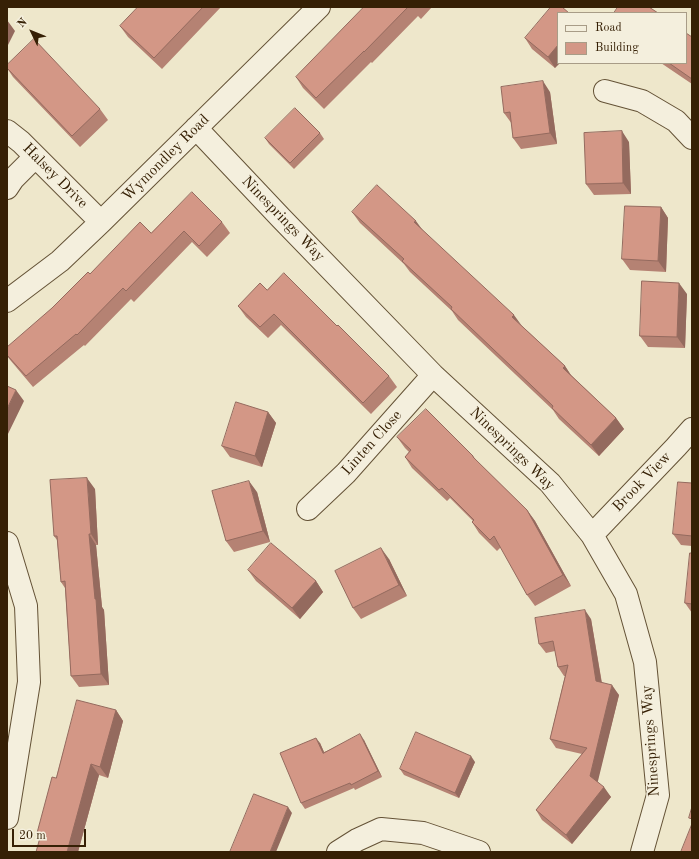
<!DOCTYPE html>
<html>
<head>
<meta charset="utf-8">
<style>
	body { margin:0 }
	#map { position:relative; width:699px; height:859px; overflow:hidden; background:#eee7cb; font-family:"Old Standard TT",serif }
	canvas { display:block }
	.frame { position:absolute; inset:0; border:8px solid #362005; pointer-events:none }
	.legend { position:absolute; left:557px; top:12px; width:130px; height:52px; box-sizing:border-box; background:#f4efdd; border:1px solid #a89c87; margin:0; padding:5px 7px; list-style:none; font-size:12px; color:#362005 }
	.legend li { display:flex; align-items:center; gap:8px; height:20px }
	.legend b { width:20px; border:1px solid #a89c87 }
	.north { position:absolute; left:12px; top:12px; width:40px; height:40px; -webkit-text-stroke:3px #f4efdd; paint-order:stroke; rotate:313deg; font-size:11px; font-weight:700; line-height:16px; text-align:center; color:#362005 }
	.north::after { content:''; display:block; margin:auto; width:14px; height:18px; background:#362005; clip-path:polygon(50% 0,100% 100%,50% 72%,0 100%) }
	.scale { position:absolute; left:12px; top:829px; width:74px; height:18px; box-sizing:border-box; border:2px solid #362005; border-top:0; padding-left:5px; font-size:12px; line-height:14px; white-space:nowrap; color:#362005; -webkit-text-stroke:3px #f4efdd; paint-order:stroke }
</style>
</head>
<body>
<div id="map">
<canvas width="699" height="859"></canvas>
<div class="frame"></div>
<ul class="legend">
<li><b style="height:5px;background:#f4efdd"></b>Road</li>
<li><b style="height:11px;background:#d39786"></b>Building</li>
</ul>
<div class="north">N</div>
<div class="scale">20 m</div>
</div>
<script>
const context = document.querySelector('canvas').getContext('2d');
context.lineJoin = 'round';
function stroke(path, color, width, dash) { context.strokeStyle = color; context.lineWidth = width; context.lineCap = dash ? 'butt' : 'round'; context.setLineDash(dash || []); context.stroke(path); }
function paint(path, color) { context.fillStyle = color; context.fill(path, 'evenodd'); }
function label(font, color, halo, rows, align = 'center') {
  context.font = font + ' "Old Standard TT",serif'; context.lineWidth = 3; context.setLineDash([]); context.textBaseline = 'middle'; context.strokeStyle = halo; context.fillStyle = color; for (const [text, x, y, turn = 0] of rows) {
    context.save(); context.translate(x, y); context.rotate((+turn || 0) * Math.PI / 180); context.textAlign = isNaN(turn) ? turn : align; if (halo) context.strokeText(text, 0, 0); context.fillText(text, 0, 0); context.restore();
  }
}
const minor = new Path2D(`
	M605,91l37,10 34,20 16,17
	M196,128l84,89 153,158 117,108 42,52 34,59 19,68 13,133 -16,57
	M7,131l14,11 80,80
	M7,188l6,-9 22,-22
	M7,301l53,-40 41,-39 218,-215
	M308,509l38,-36 87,-98
	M592,535l84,-88 16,-18
	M7,543l19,63 3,76 -22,136
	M338,852l19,-12 24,-11 42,4 56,19`);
const wall = new Path2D(`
	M138,7h83l-59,62 -34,-32 -8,-11z
	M364,7h68l-11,12 -3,-3 -46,47 -1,-1 -47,47 -21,-21 -7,-11z
	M569,13l-14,55 -23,-19 -7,-11z
	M692,36v48l-31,-21h25z
	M7,65l93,44 8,11 -28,27 -67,-70 -6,-9z
	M550,92l7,52 -36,5 -8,-11 -1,-14 -8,-11z
	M320,133l4,6 -30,30 -25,-25 -4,-6z
	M629,142l2,52 -37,1 -8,-11z
	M661,207l7,11 -2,54 -36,-2 -8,-11z
	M352,212l69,17 101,97 43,40 6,9 45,43 8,11 -25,27 -40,-37 -6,-9 -95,-90 -6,-9 -42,-39 -6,-8 -44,-41z
	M222,222l8,11 -23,24 -15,-15 -58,60 -3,-3 -46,47 -1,-1 -51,42 -22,-26 -4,-5v-1l45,-47 38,-34 61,-41z
	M267,290l70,36 52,50 8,11 -26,27 -90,-89 -13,13 -22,-21 -8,-11z
	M687,294l-2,54 -37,-1 -8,-11z
	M268,412l8,11 -14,44 -32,-10 -8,-11z
	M397,437l76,19 4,5 50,49 8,11 36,65 -36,20 -8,-11 -26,-48 -4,4 -18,-18 -7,-11 1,-1 -23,-23 -3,3 -35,-33 -7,-11 4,-5 -4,-4z
	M692,483v63l-11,-1 -8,-11z
	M95,489l3,56h-2l6,62 2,3 5,75 -30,2 -8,-11 -6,-88 -4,-6 -4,-42 -3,-4z
	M257,492l13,50 -36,10 -8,-11z
	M692,553v60l-7,-10z
	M389,559l18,37 -46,23 -8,-11z
	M248,570l68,11 7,11 -23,27 -44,-38z
	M591,619l11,64 17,12 -22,87 14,15 -39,47 -30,-24 -6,-10 46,-56 -26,-6 -6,-9 15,-63h-1l-6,-9 -3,-16 -9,2 -7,-9z
	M116,710l7,11 -15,57 -9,-3 -21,77 -38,-14 -3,-5z
	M364,740l18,37 -27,13 -1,-2 -49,21 -4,-6 19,-60 4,9z
	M475,762l-16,36 -55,-23 -4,-6z`);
const shadedWall = new Path2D(`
	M7,20l8,11 -8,16z
	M558,45v18h2l-5,5 -7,-11z
	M543,81l7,11 7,52 -7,-11z
	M622,131l7,11 2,52 -8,-11z
	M661,207l7,11 -2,54 -8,-11z
	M416,221l8,11 -10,-10z
	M679,283l8,11 -2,54 -8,-11z
	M514,315l8,11 -10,-9z
	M565,366l7,11 -9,-9z
	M16,390l8,11 -17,35v-27z
	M268,412l8,11 -14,44 -7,-11z
	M616,418l8,11 -25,27 -8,-11z
	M87,478l8,11 3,56 -7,-11z
	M249,481l8,11 13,50 -7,-11z
	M527,510l8,11 36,65 -8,-11z
	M89,534l7,11 6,62 2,3 5,75 -8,-11z
	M381,548l8,11 18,37 -8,-11z
	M316,581l7,11 -23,27 -8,-11z
	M585,610l6,9 12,72 -7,-10z
	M612,685l7,10 -22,90 -7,-9z
	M116,710l7,11 -15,57 -8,-11z
	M360,734l4,6 18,37 -4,-6z
	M316,738l4,5 7,16 -4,-6z
	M471,756l4,6 -16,36 -4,-5z
	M91,764l8,11 -21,77h-11z
	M604,787l7,10 -39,47 -6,-9z
	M288,807l4,6 -16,39h-6z`);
const building = new Path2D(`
	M138,7h65l-49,51 -34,-32z
	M364,7h44l-44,45v-1l-48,47 -20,-21z
	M551,7h11l7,6h-11v32l-10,12 -23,-19z
	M618,7h31l9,6h-44z
	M686,33l6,4v-1v43l-23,-16h17z
	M34,39l66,70 -28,27 -65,-68v-3z
	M543,81l7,52 -37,5 -3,-26 -6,1 -3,-26z
	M295,108l25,25 -30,30 -25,-25z
	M622,131l1,52 -37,1 -2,-51z
	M377,185l39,36 -2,1 100,93 -2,2 53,49 -2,2 53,50 -25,27 -39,-37 1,-2 -102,-97 1,-2 -50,-46 2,-2 -52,-47z
	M192,192l30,30 -23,24 -15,-15 -58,60 -3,-3 -46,47 -1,-1 -50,42 -19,-21v-8l45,-39 36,-36 2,2 50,-52 11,11z
	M625,206l36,1 -3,54 -36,-2z
	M284,273l53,53 1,-1 51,51 -26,27 -89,-89 -14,13 -22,-21 22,-23 7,7z
	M642,281l37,2 -2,54 -37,-1z
	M7,386l9,4 -9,19z
	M236,402l32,10 -13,44 -33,-10z
	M426,409l47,47v1l54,53 36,65 -36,20 -33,-59 -4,4 -18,-18 2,-2 -32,-32 -3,2 -34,-33 6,-7 -14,-13z
	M87,478l4,56h-2l6,65h1l5,75 -30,2 -6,-95 -4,1 -4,-46h-3l-4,-56z
	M249,481l14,50 -37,10 -14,-50z
	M678,482l14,1v53l-19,-2z
	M271,543l45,38 -24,27 -44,-38z
	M381,548l18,37 -46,23 -18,-37z
	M690,553h2v51l-7,-1z
	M585,610l11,71 16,4 -22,91 14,11 -38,48 -30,-25 51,-62 -37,-9 18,-74 -10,2 -5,-26 -14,3 -4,-26z
	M77,700l39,10 -16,57 -9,-3 -24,88h-31l5,-18 -4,-1 15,-56 4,1z
	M416,732l55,24 -16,37 -55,-24z
	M360,734l18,37 -27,14 -1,-2 -49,20 -21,-50 36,-15 7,15z
	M254,794l34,13 -18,45h-40z
	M692,807v12l-3,-1z
	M692,824v28h-11z`);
const streetNames = [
	["Wymondley Road",166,158,-45],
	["Halsey Drive",55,176,45],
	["Ninesprings Way",283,219,46],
	["Linten Close",372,443,-48],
	["Ninesprings Way",512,449,44],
	["Brook View",642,482,-46],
	["Ninesprings Way",651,741,-94]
];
stroke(minor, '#645236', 24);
stroke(minor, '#f4efdd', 22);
paint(wall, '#b58273');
paint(shadedWall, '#946a5e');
paint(building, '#d39786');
stroke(building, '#946a5e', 1);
label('15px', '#362005', '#f4efdd', streetNames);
</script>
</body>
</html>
